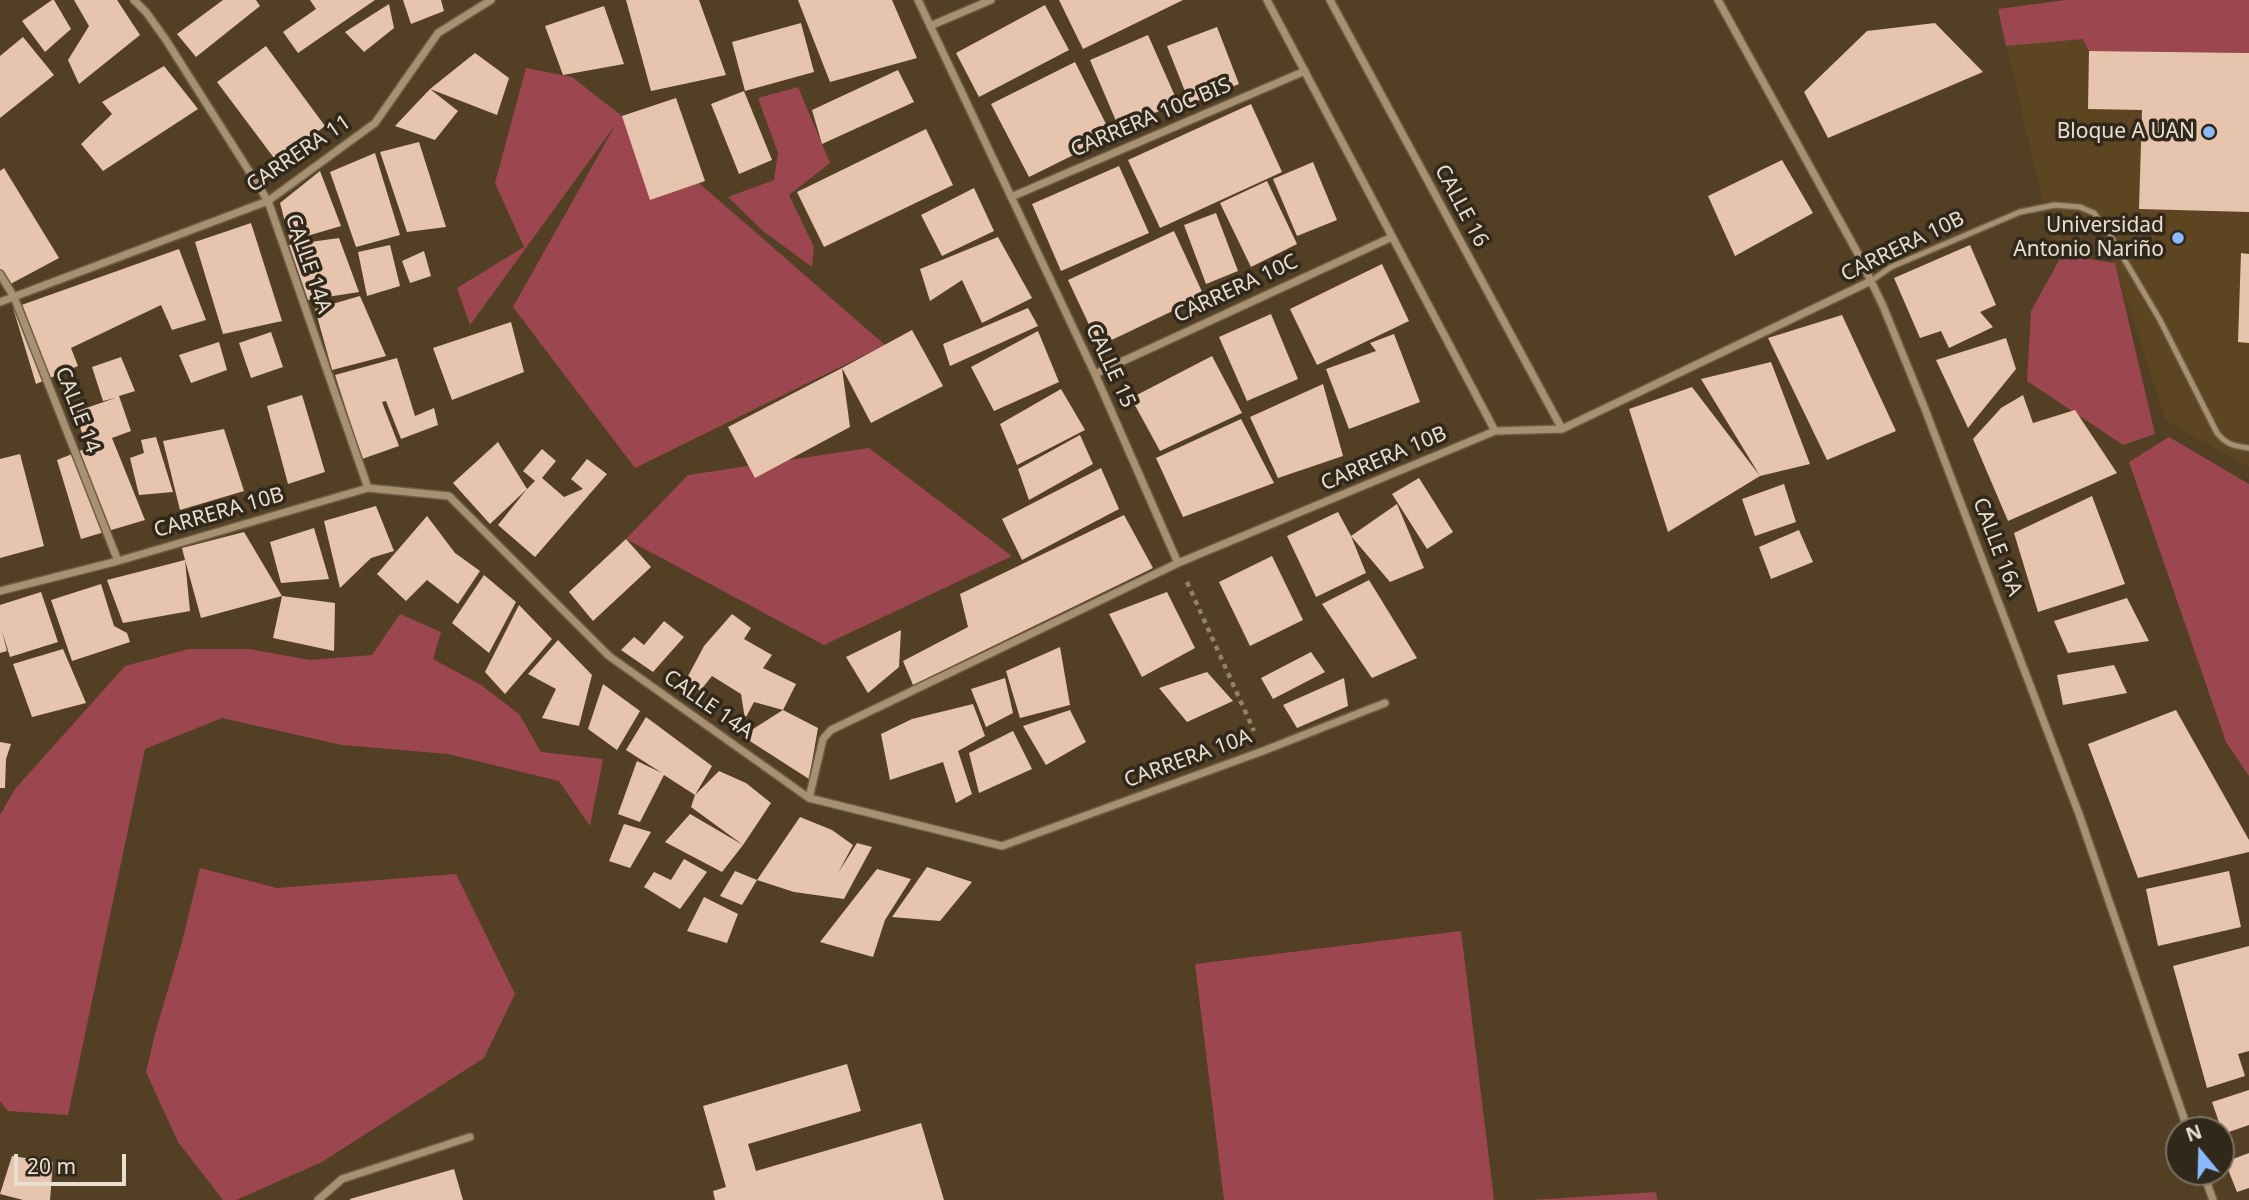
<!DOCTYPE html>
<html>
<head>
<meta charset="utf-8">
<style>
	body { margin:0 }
	#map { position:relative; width:2249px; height:1200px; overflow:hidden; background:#534024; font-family:"Noto Sans",sans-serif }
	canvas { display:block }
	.north { position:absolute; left:2165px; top:1116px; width:70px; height:70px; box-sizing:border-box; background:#31281c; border:2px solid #7b7163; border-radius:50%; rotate:341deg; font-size:19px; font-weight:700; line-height:28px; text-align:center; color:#eadece }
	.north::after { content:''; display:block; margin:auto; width:24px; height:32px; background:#89bafc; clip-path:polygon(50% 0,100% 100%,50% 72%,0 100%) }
	.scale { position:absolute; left:14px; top:1154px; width:112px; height:32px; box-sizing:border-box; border:4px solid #eadece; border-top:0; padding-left:9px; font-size:21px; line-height:24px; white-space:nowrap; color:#eadece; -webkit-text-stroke:5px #31281c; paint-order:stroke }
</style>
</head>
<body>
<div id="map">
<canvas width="2249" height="1200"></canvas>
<div class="north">N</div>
<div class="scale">20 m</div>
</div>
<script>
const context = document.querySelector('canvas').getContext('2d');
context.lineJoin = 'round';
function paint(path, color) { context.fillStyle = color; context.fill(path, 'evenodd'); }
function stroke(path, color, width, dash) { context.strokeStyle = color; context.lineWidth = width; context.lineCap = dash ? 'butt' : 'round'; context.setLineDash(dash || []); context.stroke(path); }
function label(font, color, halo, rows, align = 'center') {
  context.font = font + ' "Noto Sans",sans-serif'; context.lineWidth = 7; context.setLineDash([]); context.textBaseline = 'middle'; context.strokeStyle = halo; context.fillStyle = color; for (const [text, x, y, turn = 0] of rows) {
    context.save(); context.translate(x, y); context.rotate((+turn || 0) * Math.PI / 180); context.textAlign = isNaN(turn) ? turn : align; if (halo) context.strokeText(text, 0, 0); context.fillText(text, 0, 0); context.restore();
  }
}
const built = new Path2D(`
	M2066,0h183v467l-83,-46 -62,-190 -51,14 -55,-236z`);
const green = new Path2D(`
	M2066,0h183v53l-160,-2 -6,-12 -77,7 -8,-37z
	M526,68l46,9 50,39 263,229 -250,123 -122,-161 103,-183 -146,201 -13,-37 67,-41 -29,-64z
	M798,87l32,76 -41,32 25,52 -2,20 -49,-36 -35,-34 46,-17 4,-27 -20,-55z
	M2062,255l53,8 40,171 -32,11 -96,-64 4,-70z
	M2169,437l80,47v292l-23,-34 -97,-280z
	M869,448l143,108 -188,89 -198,-106 62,-64z
	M400,614l41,18 -8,27 48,26 38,29 22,38 62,7 -13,67 -31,-45 -111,-27 -106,-9 -120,-27 -77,31 -77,366 -60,-4 -8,-10v-286l15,-26 110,-123 64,-17h60l61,11 62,-5z
	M200,868l77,20 179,-14 59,120 -31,64 -162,104 -86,38h-13l-45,-58 -32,-70 10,-42 26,-88z
	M1461,931l33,269h-270l-29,-236z
	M1656,1192l1,8h-126z`);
const building = new Path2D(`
	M52,0h2l17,29 -26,23 -23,-31z
	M74,0h43l23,35 -61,49 -11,-24 21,-34z
	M223,0h33l4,6 -64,51 -19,-23z
	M310,0h65l-77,53 -15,-21 33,-23z
	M403,0h38l3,11 -33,13z
	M626,0h73l27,75 -75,16z
	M798,0h94l25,58 -87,24z
	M1059,0h124l-100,49z
	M389,4l5,24 -30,24 -19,-20z
	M1045,5l24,45 -90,47 -23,-44z
	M604,6l20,58 -61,11 -18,-49z
	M801,23l13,49 -69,19 -13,-49z
	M1935,23l48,49 -155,66 -24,-46 63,-61z
	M1217,27l22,57 -49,20 -23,-58z
	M1148,35l30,68 -59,25 -29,-68z
	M23,37l31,38 -54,43v-62z
	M266,46l59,80 -48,36 -60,-80z
	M2089,51l160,2v159l-110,-3 3,-99 -54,-1z
	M475,53l34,25 -12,37 -67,-26 28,22 -23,29 -40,-14 35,-37z
	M1075,62l37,74 -83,41 -38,-73z
	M164,66l34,43 -95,62 -22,-27 31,-30 -10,-12z
	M898,70l16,32 -92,42 -10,-34z
	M744,91l28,69 -33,14 -28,-70z
	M676,98l29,83 -55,19 -28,-84z
	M1251,104l31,68 -122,56 -32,-68z
	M926,129l27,56 -129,62 -27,-55z
	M419,142l27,85 -39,5 -27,-80z
	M375,153l25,82 -44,12 -26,-75z
	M1782,160l31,53 -78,43 -27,-60z
	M1313,162l24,58 -40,16 -24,-57z
	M1119,166l30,67 -88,38 -29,-67z
	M4,168l55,90 -56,30 -3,-5v-112z
	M320,171l21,55 -51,15 -10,-38z
	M1267,181l30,63 -46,23 -31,-64z
	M974,188l20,43 -52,25 -21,-41z
	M1216,213l22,58 -32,13 -22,-59z
	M251,223l31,98 -59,13 -28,-92z
	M1174,231l30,65 -105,50 -31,-66z
	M998,237l34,61 -50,25 -20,-43 -32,21 -10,-32z
	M339,238l20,54 -51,8 -19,-55z
	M390,245l10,41 -33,10 -9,-44z
	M1970,245l26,60 -16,7 13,15 -44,21 -8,-17 -21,7 -26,-60z
	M179,249l27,71 -34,10 -11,-25 -90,43 7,18 -42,18 -23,-76z
	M424,251l7,25 -21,7 -8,-22z
	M2241,253l8,1v89l-11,-1z
	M1382,264l27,57 -92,44 -27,-56z
	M360,296l26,60 -54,14 -17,-61z
	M1028,308l10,18 -88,40 -7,-22z
	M1271,314l27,65 -51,22 -28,-64z
	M1842,315l54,116 -69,29 -59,-122z
	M511,322l13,50 -72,28 -19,-52z
	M912,330l31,56 -72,37 -29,-55z
	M1038,331l21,51 -65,29 -23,-44z
	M271,332l12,35 -32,11 -12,-35z
	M1394,334l26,68 -71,27 -23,-60 50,-18 -6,-8z
	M2006,338l10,31 -48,59 -32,-68z
	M219,342l8,28 -36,13 -12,-28z
	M1212,356l30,57 -82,38 -29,-53z
	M121,357l14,34 -16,5 12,35 -19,7 33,82 -64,19 -24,-79 30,-12 -12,-36 40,-14 -12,3 -11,-34z
	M397,358l18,58 19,-8 4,17 -37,14 -15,-38 -4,1 17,44 -37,13 -27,-84z
	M1771,362l39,102 -50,12 -92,56 -39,-123 63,-22 68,89 -59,-97z
	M842,368l8,59 -95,51 -27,-51z
	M1323,384l20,72 -65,22 -28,-61z
	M1061,389l24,41 -68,35 -17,-41z
	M302,395l23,77 -37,12 -21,-78z
	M2023,395l10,28 42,-13 42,63 -109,48 -35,-82 28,-31z
	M1241,419l33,64 -91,34 -27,-59z
	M224,429l20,62 -64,19 -17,-69z
	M1080,435l13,29 -64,36 -11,-31z
	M156,437l17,55 -34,3 -9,-37 14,-5 -3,-13z
	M498,442l29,47 8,-8 -12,-10 19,-22 14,12 -14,17 22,19 19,-8 -12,-10 16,-20 20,15 -72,83 -37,-32 29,-36 -37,35 -37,-41z
	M20,454l24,92 -44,12v-99z
	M1101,468l18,41 -97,51 -20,-41z
	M1419,478l34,54 -26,17 -35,-55z
	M1784,484l12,38 -41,14 -13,-37z
	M2092,496l33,88 -87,28 -24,-79z
	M1397,504l27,64 -34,14 -39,-46z
	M376,506l18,45 -23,7 -31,30 -16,-67z
	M1338,512l13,24 15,37 -50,24 -29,-61z
	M1124,515l29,53 -240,117 -10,-24 65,-34 -8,-33z
	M427,516l28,37 25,18 -22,33 -31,-24 -21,21 -29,-27z
	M314,528l15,51 -48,4 -11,-41z
	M1799,530l14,32 -42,17 -12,-32z
	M244,532l38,64 -81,22 -16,-58 5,51 -67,12 -16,-43 78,-20 -3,-12z
	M626,539l25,28 -58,54 -24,-29z
	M1272,556l31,64 -53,26 -31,-64z
	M484,575l32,27 -27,51 -37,-30z
	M1369,580l48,78 -45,20 -50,-74z
	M101,584l13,42 13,7 3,9 -58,19 -21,-61z
	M41,592l17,50 -48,15 -8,-26 5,20 -7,2v-48z
	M1167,592l28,56 -53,29 -33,-63z
	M282,596l53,7 -1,48 -61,-13z
	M2127,598l22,43 -81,12 -14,-32z
	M519,605l33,34 -47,55 -20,-22z
	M732,614l19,14 -7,11 28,16 -9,13 33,16 -13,26 -29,-8 -9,17 -4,-25 -29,-18 -12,15 -13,-13 17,-32z
	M664,621l20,16 -31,35 -32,-22 13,-13 10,8z
	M901,630l-2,37 -31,26 -22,-36z
	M558,640l34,35 -13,51 -37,-8 14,-29 -28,-15z
	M1060,647l10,58 -50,13 -14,-47z
	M63,649l23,54 -54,14 -19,-53z
	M1311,652l14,20 -52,27 -12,-21z
	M2114,665l13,28 -64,12 -6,-30z
	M1207,672l26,29 -46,21 -28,-34z
	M1005,678l8,35 -27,14 -15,-38z
	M1344,678l4,28 -51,22 -14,-23z
	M603,684l37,27 -23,39 -29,-21z
	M973,704l12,32 -27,15 14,43 -16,9 -13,-41 -53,18 -9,-46 31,-15z
	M783,710l35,18 -9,51 -67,-43z
	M1070,710l16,32 -40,23 -23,-39z
	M2176,710l73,130v12l-111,26 -50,-134z
	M646,717l66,49 -17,29 -31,-20 -24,47 -22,-8 19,-53 25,12 -36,-23z
	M1013,731l19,38 -53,24 -10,-40z
	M0,742l11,2 -5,15 -1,29h-5z
	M719,771l27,12 25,20 -28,42 -52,-38 4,-12z
	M690,814l53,31 -21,27 -57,-30z
	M800,817l32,13 21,15 -15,28 19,-30 15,4 -28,52 -50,-7 -37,-12z
	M624,824l27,8 -21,36 -21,-7z
	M684,859l23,13 -27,37 -36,-22 10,-15 17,8z
	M927,867l45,15 -32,39 -48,-4z
	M877,869l34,10 -26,41 -12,37 -53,-15z
	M735,871l22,9 -15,25 -22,-9z
	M2229,871l12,56 -83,19 -12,-57z
	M704,897l34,17 -11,29 -40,-12z
	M2249,946v105l-11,3 7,22 -38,12 -34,-122z
	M847,1064l14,47 -113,33 8,27 165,-48 23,77h-229l-2,-9 13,-4 -23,-81z
	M2249,1090v35l-26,9 -11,-32z
	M2249,1153v35l-12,4 -12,-30z
	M12,1156l41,6 -3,38h-27l-23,-6z
	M454,1169l9,31h-113v-1z`);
const path = new Path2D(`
	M1187,582l67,149`);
const service = new Path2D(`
	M1871,281l20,-14 129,-55 35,-7 25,2 14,6 16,22 50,85 57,113c10,12 17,13 32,15`);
const minor = new Path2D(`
	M134,0l12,12 20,28 102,161 100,287
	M918,0l177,374 83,189
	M1267,0l228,431
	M1330,0l232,429
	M1718,0l139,252 26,54 42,103 154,405 109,316
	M930,26l61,-26
	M1011,197l294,-126
	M0,274l14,23 104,264
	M0,302l268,-101 107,-78 63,-90 53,-33
	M1095,374l297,-137
	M0,591l118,-30 250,-73 81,8 160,160 200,142 193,48 261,-95 122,-48
	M809,798l14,-59 8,-9 347,-167 317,-132 67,-2 309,-148
	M2203,1172l10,28
	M318,1200l24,-21 128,-42`);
const markers = [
	[2209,132,7,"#89bafc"],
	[2178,238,7,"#89bafc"]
];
const streetNames = [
	["CARRERA 10C BIS",1151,118,-23],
	["CARRERA 11",299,154,-34],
	["CALLE 16",1461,206,62],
	["CARRERA 10B",1903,247,-26],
	["CALLE 14A",308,264,71],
	["CARRERA 10C",1236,289,-25],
	["CALLE 15",1110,366,65],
	["CALLE 14",77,410,69],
	["CARRERA 10B",1384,459,-23],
	["CARRERA 10B",219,513,-16],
	["CALLE 16A",1997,547,69],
	["CALLE 14A",708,705,35],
	["CARRERA 10A",1188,759,-20]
];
const poiNames = [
	["Bloque A UAN",2195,132],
	["Universidad",2164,226],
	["Antonio Nariño",2164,250]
];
paint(built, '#5d4522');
paint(green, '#9c464f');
paint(building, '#e7c4ad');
stroke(service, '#6d5d44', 8);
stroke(minor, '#6d5d44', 10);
stroke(path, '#92826b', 4.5, [5, 5]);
stroke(service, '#a79172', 5);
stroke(minor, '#a79172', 7);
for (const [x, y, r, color] of markers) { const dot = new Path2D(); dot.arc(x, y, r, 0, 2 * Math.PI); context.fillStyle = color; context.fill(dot); stroke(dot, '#31281c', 2.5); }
label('21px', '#eadece', '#31281c', streetNames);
label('21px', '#eadece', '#31281c', poiNames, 'right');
</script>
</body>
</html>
